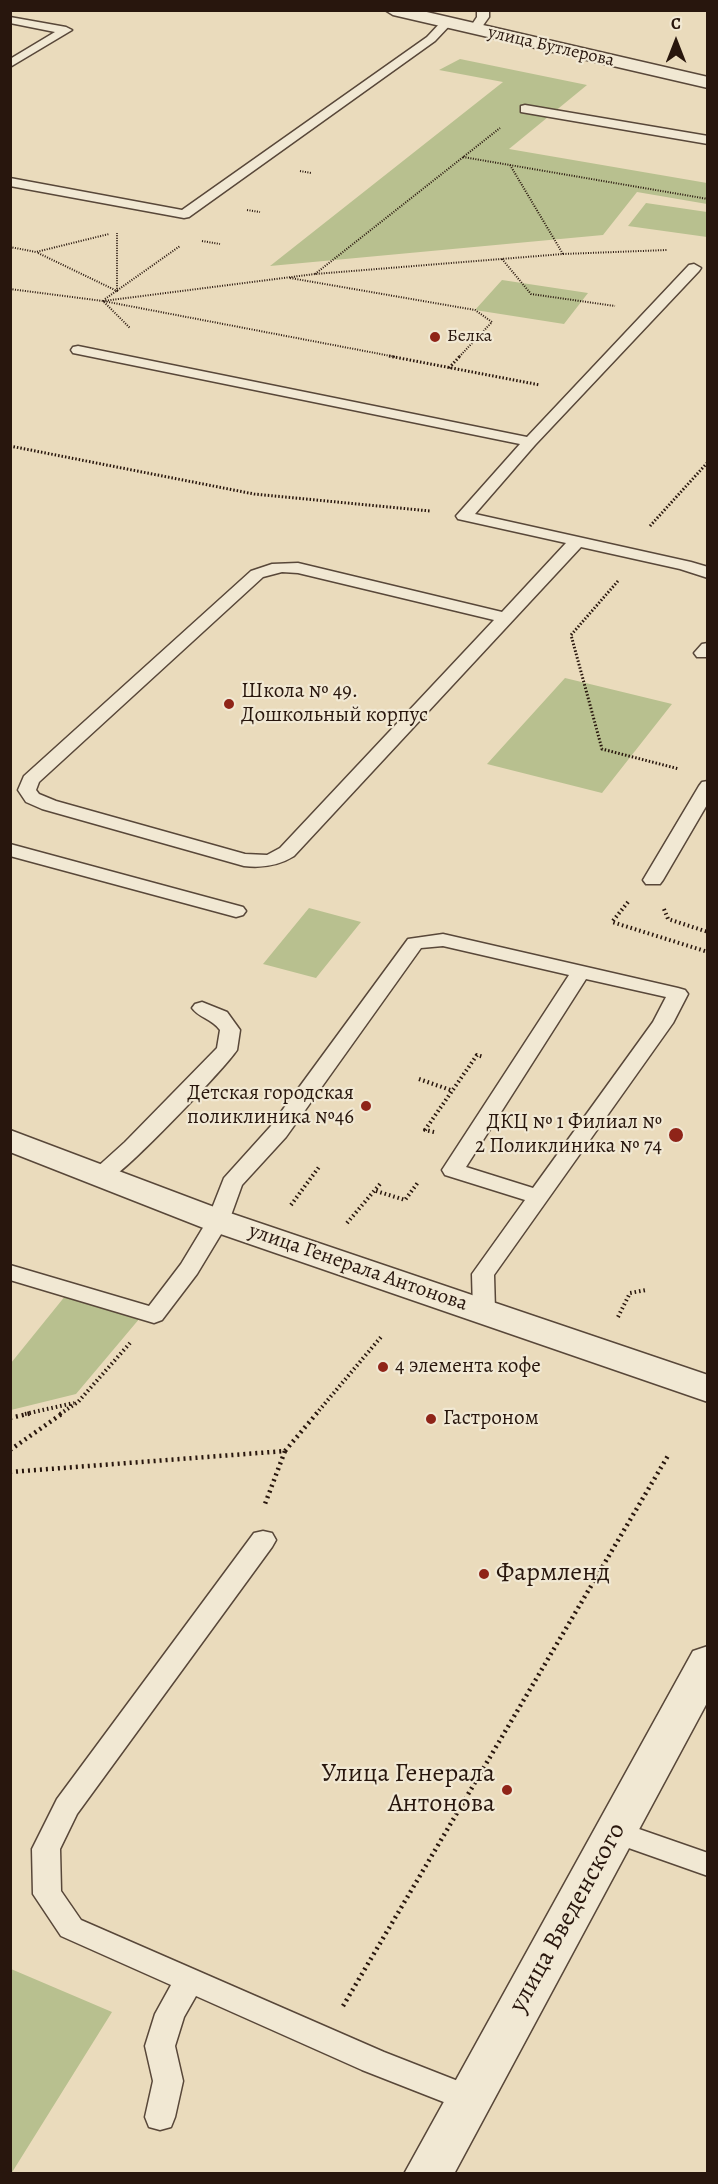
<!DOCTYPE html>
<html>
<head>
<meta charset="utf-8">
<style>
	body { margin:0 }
	#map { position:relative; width:718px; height:2184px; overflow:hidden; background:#eadbbc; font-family:Alegreya,serif }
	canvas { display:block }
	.frame { position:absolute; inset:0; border:12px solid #28160d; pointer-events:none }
	.north { position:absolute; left:646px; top:12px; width:60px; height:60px; -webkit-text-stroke:4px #f1e8d3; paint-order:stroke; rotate:0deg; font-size:16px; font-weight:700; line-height:24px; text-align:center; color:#28160d }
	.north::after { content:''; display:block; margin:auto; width:21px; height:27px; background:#28160d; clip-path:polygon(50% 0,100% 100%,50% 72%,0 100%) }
</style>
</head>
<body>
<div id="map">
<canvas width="718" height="2184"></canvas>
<div class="frame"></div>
<div class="north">С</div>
</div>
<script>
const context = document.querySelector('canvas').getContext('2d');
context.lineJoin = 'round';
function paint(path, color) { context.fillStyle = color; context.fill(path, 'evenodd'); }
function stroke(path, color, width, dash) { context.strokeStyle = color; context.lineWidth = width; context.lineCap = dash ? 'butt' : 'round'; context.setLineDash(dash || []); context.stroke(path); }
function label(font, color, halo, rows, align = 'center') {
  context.font = font + ' Alegreya,serif'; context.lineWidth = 4.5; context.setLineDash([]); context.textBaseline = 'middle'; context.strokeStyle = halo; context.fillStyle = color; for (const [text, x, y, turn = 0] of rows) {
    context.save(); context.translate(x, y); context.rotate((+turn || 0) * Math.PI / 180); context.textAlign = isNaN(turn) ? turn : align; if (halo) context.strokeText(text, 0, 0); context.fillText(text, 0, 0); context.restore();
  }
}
const green = new Path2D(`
	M460,59l127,26 -78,64 198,34v21l-70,-12 -34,43 -333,31 233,-184 -64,-12z
	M646,203l61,9v25l-79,-11z
	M502,280l86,13 -24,31 -89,-14z
	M565,678l107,26 -70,89 -115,-29z
	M309,908l52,14 -45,56 -53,-14z
	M66,1295l74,23 -64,76 -65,16v-47z
	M11,1969l101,43 -101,162 -1,-1z`);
const pathFar3 = new Path2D(`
	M463,157l245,42
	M510,165l53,89
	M300,171l11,2
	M247,210l13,2
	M202,241l18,3
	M10,247l26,5 73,-18
	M38,253l79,38v-58
	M502,259l29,35 84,12
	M315,274l185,-146
	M290,278l185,32 17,12 -33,35
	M10,289l93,12 293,56
	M105,299l75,-53
	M103,301l212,-27 248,-20 104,-4
	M104,302l26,26`);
const pathFar2 = new Path2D(`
	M389,356l151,29
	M449,368l11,-12
	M10,446l244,48 176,17
	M650,526l58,-64
	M618,581l-47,54 31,114 77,20`);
const pathFar1 = new Path2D(`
	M628,902l-16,20 96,30
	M664,909l4,10 40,13
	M419,1079l34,12
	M434,1132l-9,-2 52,-75 7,2
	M376,1191l29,9 14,-19
	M291,1205l28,-38
	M347,1223l33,-39
	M618,1317l12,-24 16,-3
	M25,1414l49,-11
	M60,1414l18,-12 52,-59
	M316,1414l65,-77`);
const path = new Path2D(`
	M10,1418l22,-5
	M10,1450l53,-37
	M285,1451l32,-38
	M10,1472l275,-21 -20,53
	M343,2006l326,-552`);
const service = new Path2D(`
	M477,10h12v7l-10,14 -4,1 -6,-3 8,-12z
	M10,17l56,10 6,3 -62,37v-8l45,-27 -45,-9z
	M446,20l6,3 -17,18 -246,176 -5,1 -174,-32v-8l172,32 245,-173 15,-16z
	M525,105l183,31v8l-187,-32v-6z
	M694,264l7,4 -2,3 -164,174 -60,69 216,48 17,5v11l-28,-9 -99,-22 -287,309c-16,10 -32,12 -50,10l-202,-57 -16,-7 -8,-12 6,-14 227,-205 21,-7 26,-1 204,49 64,-69 -108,-24 -2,-3 64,-72 -442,-90 -5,-1 -2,-3 2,-3 5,-1 449,91 162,-172zM282,572l16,1 196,47 -214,228 -13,7 -22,-1 -189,-53 -17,-7 -3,-4 3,-8 224,-205z
	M708,643v14h-11l-3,-4 8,-9z
	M708,781v22l-45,77 -3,4h-14l-3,-4 56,-94 3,-4z
	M10,844l233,63 3,4 -3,4 -7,2 -226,-61z
	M443,934l235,54 7,2 3,4 -15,29 -179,252 1,36 -3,5 -8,3 -8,-3 -3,-5 -1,-37 53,-74 -80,-25 -3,-5 127,-195 -126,-29 -22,2 -135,189 -44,48 -13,36 -32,53 -35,46 -8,3 -144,-43v-15l139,41 32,-42 26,-43 17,-43 46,-51 138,-188zM586,979l80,18 -13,25 -120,166 -67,-21z
	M202,1002l25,10 13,18 -3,20c-12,18 -113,124 -129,130 -5,2 -9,1 -14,0l-3,-5 3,-5 31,-28 92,-94 3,-18c-9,-12 -21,-12 -28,-22l3,-4z
	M263,1531l9,2 4,7 -4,7 -195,267 -17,35 1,42 20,29 303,132 97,38 4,9 -4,9 -11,4 -11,-4 -97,-38 -166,-74 -12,21 -9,29 8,35 -8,36 -4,10 -11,3 -11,-3 -4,-10 8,-36 -8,-35 10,-32 16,-29 -110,-49 -28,-42 -1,-45 25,-50 197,-266z
	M616,1821l92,32v23l-102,-36 -4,-8 4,-8z`);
const minor = new Path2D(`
	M10,1130l220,83 478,162v27l-502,-173 -196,-77z`);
const tertiary = new Path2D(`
	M385,10h33l290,67v11l-315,-73z
	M708,1646v55l-254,473h-50l289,-523z`);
const markers = [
	[435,337,6,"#8f2418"],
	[229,704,6,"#8f2418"],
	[366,1106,6,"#8f2418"],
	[676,1135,8,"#8f2418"],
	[383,1367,6,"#8f2418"],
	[431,1419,6,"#8f2418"],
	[484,1574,6,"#8f2418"],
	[507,1790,6,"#8f2418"]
];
const farStreetnames = [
	["улица Бутлерова",551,47,13]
];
const farPoinames = [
	["Белка",447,337]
];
const poiNames = [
	["Школа № 49.",241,692],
	["Дошкольный корпус",241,716],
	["Детская городская",354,1094,"right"],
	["поликлиника №46",354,1118,"right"],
	["ДКЦ № 1 Филиал №",662,1123,"right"],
	["2 Поликлиника № 74",662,1147,"right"],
	["4 элемента кофе",395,1367],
	["Гастроном",443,1419]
];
const streetNames = [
	["улица Генерала Антонова",358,1268,19]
];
const nearPoinames = [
	["Фармленд",496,1574],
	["Улица Генерала",495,1775,"right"],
	["Антонова",495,1805,"right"]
];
const nearStreetnames = [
	["улица Введенского",568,1918,-61]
];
paint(green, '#b8c08f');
stroke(service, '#584739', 3);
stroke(minor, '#584739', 3);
stroke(tertiary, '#584739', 3);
stroke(pathFar3, '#28160d', 2, [1, 1.5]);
stroke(pathFar2, '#28160d', 3, [1.5, 2]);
stroke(pathFar1, '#28160d', 4, [1.5, 3]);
stroke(path, '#28160d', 4.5, [2, 4]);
paint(service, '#f1e8d3');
paint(minor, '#f1e8d3');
paint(tertiary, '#f1e8d3');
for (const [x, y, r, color] of markers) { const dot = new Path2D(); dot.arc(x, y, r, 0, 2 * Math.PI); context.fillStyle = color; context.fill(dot); stroke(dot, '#f1e8d3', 2); }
label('18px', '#28160d', '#f1e8d3', farStreetnames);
label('18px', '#28160d', '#f1e8d3', farPoinames, 'left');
label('21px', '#28160d', '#f1e8d3', poiNames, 'left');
label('21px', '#28160d', '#f1e8d3', streetNames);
label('26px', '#28160d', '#f1e8d3', nearPoinames, 'left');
label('26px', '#28160d', '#f1e8d3', nearStreetnames);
</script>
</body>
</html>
